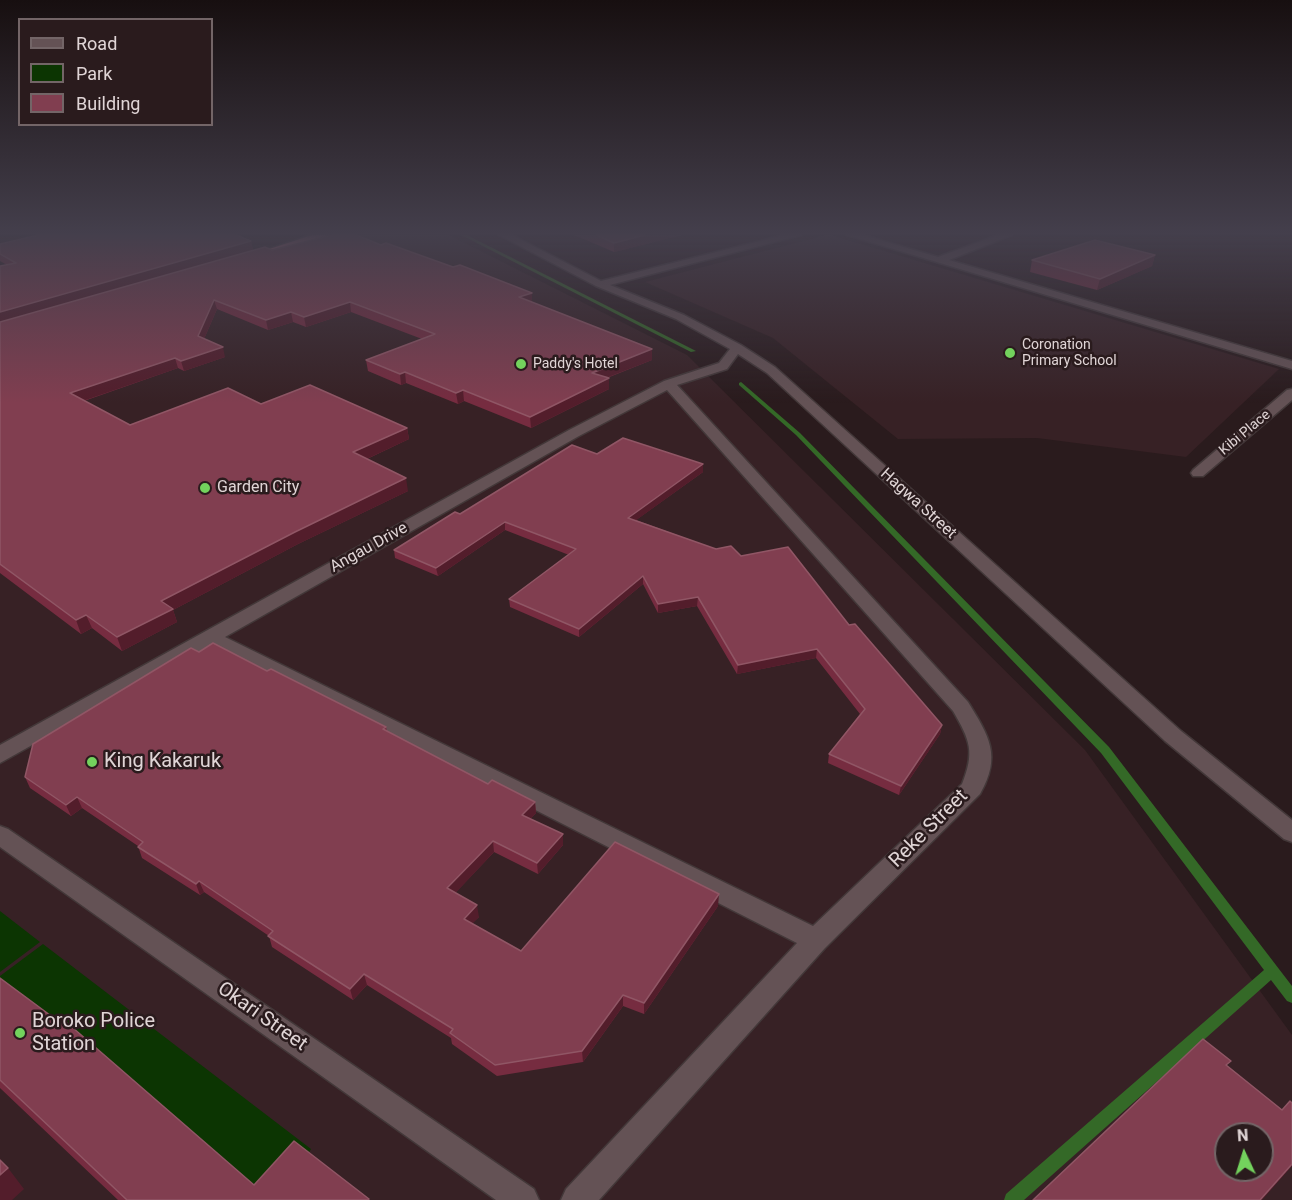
<!DOCTYPE html>
<html>
<head>
<meta charset="utf-8">
<style>
	body { margin:0 }
	#map { position:relative; width:1292px; height:1200px; overflow:hidden; background:#2a1b1d; font-family:Roboto,sans-serif }
	canvas { display:block }
	.legend { position:absolute; left:18px; top:18px; width:195px; height:108px; box-sizing:border-box; background:#2a1b1d; border:2px solid #736567; margin:0; padding:8px 10px; list-style:none; font-size:18px; color:#e0d5d6 }
	.legend li { display:flex; align-items:center; gap:12px; height:30px }
	.legend b { width:30px; border:2px solid #736567 }
	.north { position:absolute; left:1214px; top:1122px; width:60px; height:60px; box-sizing:border-box; background:#2a1b1d; border:2px solid #736567; border-radius:50%; rotate:356deg; font-size:16px; font-weight:700; line-height:24px; text-align:center; color:#e0d5d6 }
	.north::after { content:''; display:block; margin:auto; width:21px; height:27px; background:#73d25d; clip-path:polygon(50% 0,100% 100%,50% 72%,0 100%) }
</style>
</head>
<body>
<div id="map">
<canvas width="1292" height="1200"></canvas>
<ul class="legend">
<li><b style="height:8px;background:#645255"></b>Road</li>
<li><b style="height:16px;background:#0c3502"></b>Park</li>
<li><b style="height:16px;background:#813e50"></b>Building</li>
</ul>
<div class="north">N</div>
</div>
<script>
const context = document.querySelector('canvas').getContext('2d');
context.lineJoin = 'round';
function paint(path, color) { context.fillStyle = color; context.fill(path, 'evenodd'); }
function stroke(path, color, width, dash) { context.strokeStyle = color; context.lineWidth = width; context.lineCap = dash ? 'butt' : 'round'; context.setLineDash(dash || []); context.stroke(path); }
function label(font, color, halo, rows, align = 'center') {
  context.font = font + ' Roboto,sans-serif'; context.lineWidth = 5; context.setLineDash([]); context.textBaseline = 'middle'; context.strokeStyle = halo; context.fillStyle = color; for (const [text, x, y, turn = 0] of rows) {
    context.save(); context.translate(x, y); context.rotate((+turn || 0) * Math.PI / 180); context.textAlign = isNaN(turn) ? turn : align; if (halo) context.strokeText(text, 0, 0); context.fillText(text, 0, 0); context.restore();
  }
}
const built = new Path2D(`
	M345,235h104l238,120 398,395 207,285v165h-1292v-865zM1226,1134h36v36h-36z
	M826,235h5l448,134 -93,88 -149,-19 -139,1 -125,-101 -128,-56z`);
const green = new Path2D(`
	M0,911l40,31 -40,30z
	M43,944l268,205 -8,14 -34,37 -269,-209v-15z`);
const stream = new Path2D(`
	M461,235h6l229,116 -5,1z
	M741,382l59,51 309,314 183,239v17l-5,-2 -16,-21 -247,220h-20l2,-6 258,-224 -163,-217 -305,-318 -57,-50v-2z`);
const minor = new Path2D(`
	M499,235h13l89,46 183,-46h17l-191,50 74,30 57,30 34,22 406,364 111,89v22l-8,-3 -119,-98 -398,-368 -29,-19 -11,15 -50,16 291,317c21,34 34,54 12,92l-155,154 -226,252h-38l5,-11 231,-246 -586,-298 -211,118v-18l569,-315 95,-49 55,-18 11,-14 -54,-30 -80,-33zM667,390l286,321c17,29 22,41 9,73l-149,142 -588,-289 354,-201z
	M847,235h16l75,22 60,-22h14l-63,25 343,101v8z
	M1292,389v11l-89,76h-10l-2,-3 2,-3 94,-80z
	M0,826l8,3 526,360 5,11h-43l-496,-353z`);
const highway = new Path2D(`
	M312,235h16l-66,21 -8,-2z`);
const wall = new Path2D(`
	M574,235h108l-68,17z
	M251,241l2,9 128,-5 151,57 120,47v11l-45,18 2,11 -78,39 -67,-27 -6,3 -52,-21 -5,2 -33,-14 -2,-11 56,-21 -71,-27 -45,15 -13,-5 -25,8 -51,-21 -13,30 21,18 -41,14 -6,-3 -94,33 46,24 131,-21 146,24 2,11 -42,20 41,32 -110,53 -125,66 4,12 -55,29 -30,-23 -11,6 -81,-61v-307l7,-1 -7,-4v-17z
	M1155,255l-3,11 -55,24 -67,-18 2,-12z
	M597,454l106,18 -67,48 80,29 25,7 108,69 93,100 -2,9 -41,61 -71,-32 1,-9 31,-40 -44,-56 -79,16 -40,-68 -39,7 -15,-29 -64,53 -69,-30 -1,-8 60,-44 -64,-25 -67,46 -43,-18 -1,-8 66,-36z
	M199,652l68,19 119,56 1,4 101,53 47,18 1,11 -6,6 33,26 -25,29 -44,-22 -39,41 24,24 -7,6 49,28 197,-45 -74,108 -21,-8 -40,56 -86,14 -45,-32 -1,-6 -84,-53 -14,15 -81,-53 -3,-11 -65,-44 -4,3 -58,-37 -4,-12 -56,-38 -11,8 -41,-28 -5,-11z
	M0,978l254,207 115,15h-251l-118,-112z`);
const shadedWall = new Path2D(`
	M645,235h37l-68,17v-9z
	M251,241l2,9 -253,73v-11z
	M1155,255l-3,11 -55,24 3,-11z
	M532,293v10l-13,-6z
	M214,300l3,9 -16,37 -3,-10z
	M350,302l1,10 -45,15 -2,-10z
	M291,312l2,10 -25,8 -2,-10z
	M223,347l2,10 -41,14 -3,-10z
	M652,349v11l-59,23 -1,-10z
	M175,358l3,10 -104,36 -4,-11z
	M405,372l1,11 -5,2 -1,-11z
	M609,378v11l-78,39 -1,-11z
	M463,390l1,11 -6,3 -2,-11z
	M407,428l2,11 -53,25 -3,-12z
	M703,464v8l-75,54v-8z
	M406,478l2,13 -110,53 -125,66 4,12 -55,29 -5,-14 44,-36 134,-69z
	M505,522v8l-67,46 -2,-8z
	M643,576v8l-64,53v-8z
	M698,597l-1,9 -39,7v-9z
	M86,615l6,13 -11,6 -5,-14z
	M817,649l-1,9 -79,16 1,-9z
	M942,725l-2,9 -41,61 2,-9z
	M77,797l5,11 -11,8 -5,-11z
	M535,802l1,11 -12,13 -2,-11z
	M563,834v11l-25,29 -1,-11z
	M493,841l1,11 -45,48 -2,-12z
	M199,881l5,11 -4,3 -4,-11z
	M719,894l-1,12 -74,108v-11z
	M477,905l2,12 -13,13 -2,-11z
	M364,974l3,11 -14,15 -3,-11z
	M623,995v11l-40,56 -1,-11z
	M1292,1164v2l-30,34h-2z
	M8,1168l16,21 -12,11h-12v-25z`);
const building = new Path2D(`
	M38,235h198l15,6 -251,71v-46l16,-3 -16,-9v-10z
	M332,235h24l25,10 5,-2 67,24 7,-2 72,28 -13,4 133,52 -60,24 17,5 -79,39 -67,-27 -7,3 -51,-21 -5,2 -34,-14 69,-26 -85,-32 -46,15 -13,-5 -25,8 -52,-20 -16,36 25,11 -42,14 -6,-3 -105,35 60,32 98,-37 33,16 49,-19 97,43 -54,24 53,26 -111,54 -134,69 12,8 -56,28 -31,-22 -10,5 -76,-56v-242l265,-75 7,3z
	M596,235h49l-31,8z
	M1095,240l60,15 -55,24 -68,-19z
	M623,438l80,26 -75,54 88,31 15,-3 10,10 47,-9 61,78 6,-1 87,101 -41,61 -72,-32 36,-45 -48,-60 -79,16 -40,-68 -40,7 -15,-28 -64,53 -70,-30 67,-50 -71,-27 -69,46 -42,-18 61,-38 5,2 112,-69 25,9z
	M213,643l54,28 4,-2 115,58 -3,2 105,55 4,-4 43,22 -13,13 41,19 -26,29 -44,-22 -46,47 30,17 -13,14 57,32 94,-109 104,52 -75,109 -21,-8 -41,56 -87,14 -45,-32 3,-4 -89,-55 -14,15 -82,-53 5,-5 -74,-50 -3,3 -58,-37 5,-5 -66,-45 -11,8 -41,-28 8,-33 158,-96 8,4z
	M0,978l62,46 3,-3 189,164 40,-44 75,58 -1,1h-241l-127,-120z
	M1203,1039l28,22 -5,4 56,45 8,-9 2,2v61l-32,36h-227zM1226,1134h36v36h-36z
	M0,1160l8,8 -8,7z`);
const markers = [
	[1010,353,6,"#73d25d"],
	[521,364,6,"#73d25d"],
	[205,488,6,"#73d25d"],
	[92,762,6,"#73d25d"],
	[20,1033,6,"#73d25d"]
];
const farPoinames = [
	["Coronation",1022,345],
	["Primary School",1022,361],
	["Paddy's Hotel",533,364]
];
const farStreetnames = [
	["Kibi Place",1245,433,-40]
];
const poiNames = [
	["Garden City",217,488]
];
const streetNames = [
	["Hagwa Street",918,504,42],
	["Angau Drive",369,548,-29]
];
const nearPoinames = [
	["King Kakaruk",104,762],
	["Boroko Police",32,1022],
	["Station",32,1045]
];
const nearStreetnames = [
	["Reke Street",929,829,-45],
	["Okari Street",262,1017,35]
];
paint(built, '#372125');
paint(green, '#0c3502');
paint(stream, '#346927');
stroke(minor, '#433839', 3);
stroke(highway, '#433839', 3);
paint(minor, '#645255');
paint(highway, '#de7a8e');
paint(wall, '#762c40');
paint(shadedWall, '#531d2b');
paint(building, '#813e50');
stroke(building, '#905665', 1.5);
const sky = context.createLinearGradient(0, 0, 0, 403);
sky.addColorStop(0, '#170f10');
sky.addColorStop(0.58, '#443f4c');
sky.addColorStop(1, '#443f4c00');
context.fillStyle = sky;
context.fillRect(0, 0, 1292, 403);
for (const [x, y, r, color] of markers) { const dot = new Path2D(); dot.arc(x, y, r, 0, 2 * Math.PI); context.fillStyle = color; context.fill(dot); stroke(dot, '#2a1b1d', 2); }
label('14px', '#e0d5d6', '#2a1b1d', farPoinames, 'left');
label('14px', '#e0d5d6', '#2a1b1d', farStreetnames);
label('16px', '#e0d5d6', '#2a1b1d', poiNames, 'left');
label('16px', '#e0d5d6', '#2a1b1d', streetNames);
label('20px', '#e0d5d6', '#2a1b1d', nearPoinames, 'left');
label('20px', '#e0d5d6', '#2a1b1d', nearStreetnames);
</script>
</body>
</html>
